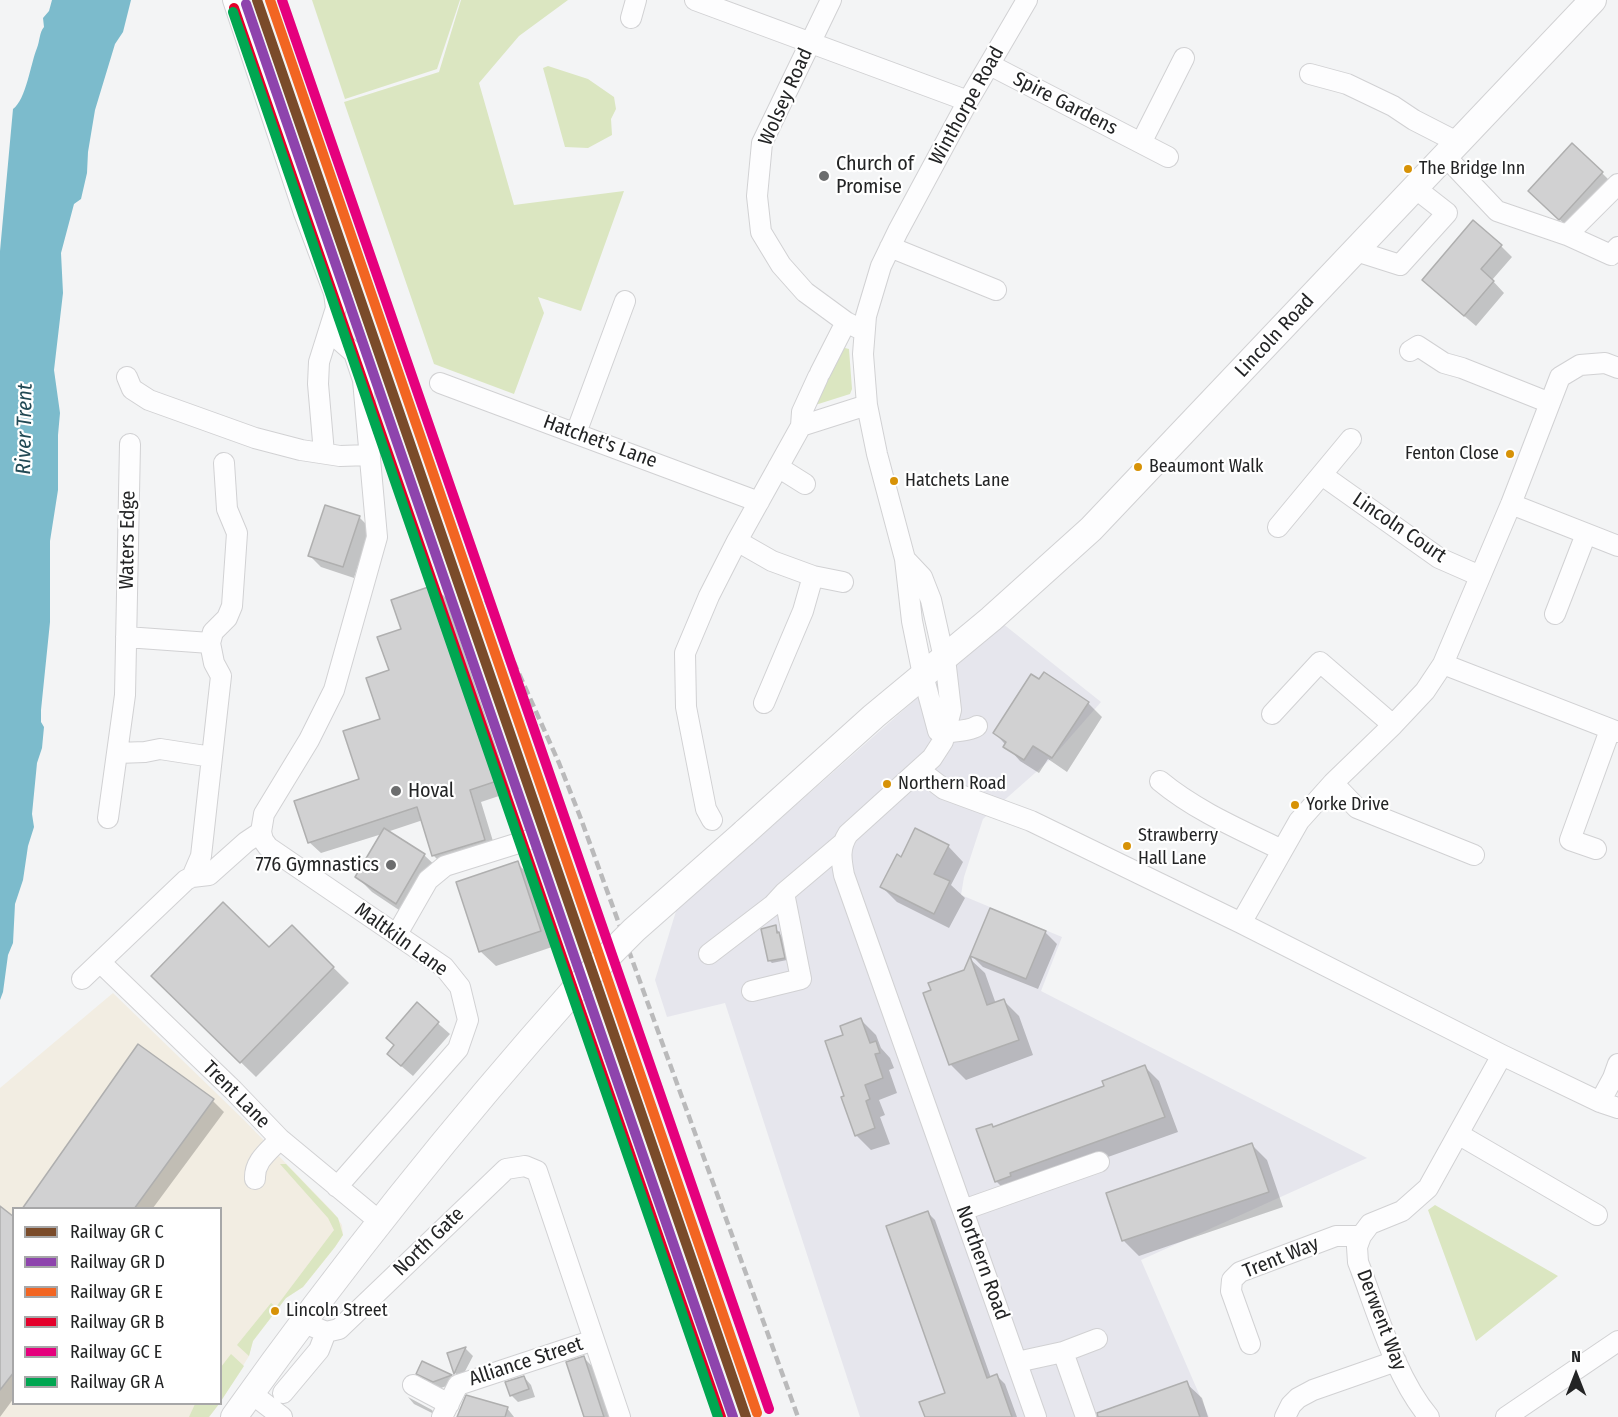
<!DOCTYPE html>
<html>
<head>
<meta charset="utf-8">
<style>
	body { margin:0 }
	#map { position:relative; width:1618px; height:1417px; overflow:hidden; background:#f3f4f5; font-family:"Fira Sans Condensed",sans-serif }
	canvas { display:block }
	.legend { position:absolute; left:12px; top:1207px; width:210px; height:198px; box-sizing:border-box; background:#fff; border:2px solid #a7a7a8; margin:0; padding:8px 10px; list-style:none; font-size:18px; color:#232425 }
	.legend li { display:flex; align-items:center; gap:12px; height:30px }
	.legend b { width:30px; border:2px solid #a7a7a8 }
	.north { position:absolute; left:1546px; top:1345px; width:60px; height:60px; -webkit-text-stroke:4px #fff; paint-order:stroke; rotate:0deg; font-size:16px; font-weight:700; line-height:24px; text-align:center; color:#232425 }
	.north::after { content:''; display:block; margin:auto; width:21px; height:27px; background:#232425; clip-path:polygon(50% 0,100% 100%,50% 72%,0 100%) }
</style>
</head>
<body>
<div id="map">
<canvas width="1618" height="1417"></canvas>
<ul class="legend">
<li><b style="height:8px;background:#7a4b2a"></b>Railway GR C</li>
<li><b style="height:8px;background:#8e44ad"></b>Railway GR D</li>
<li><b style="height:8px;background:#f26522"></b>Railway GR E</li>
<li><b style="height:8px;background:#e4002b"></b>Railway GR B</li>
<li><b style="height:8px;background:#e5007d"></b>Railway GC E</li>
<li><b style="height:8px;background:#00a651"></b>Railway GR A</li>
</ul>
<div class="north">N</div>
</div>
<script>
const context = document.querySelector('canvas').getContext('2d');
context.lineJoin = 'round';
function paint(path, color) { context.fillStyle = color; context.fill(path, 'evenodd'); }
function stroke(path, color, width, dash) { context.strokeStyle = color; context.lineWidth = width; context.lineCap = dash ? 'butt' : 'round'; context.setLineDash(dash || []); context.stroke(path); }
function label(font, color, halo, rows, align = 'center') {
  context.font = font + ' "Fira Sans Condensed",sans-serif'; context.lineWidth = 4.5; context.setLineDash([]); context.textBaseline = 'middle'; context.strokeStyle = halo; context.fillStyle = color; for (const [text, x, y, turn = 0] of rows) {
    context.save(); context.translate(x, y); context.rotate((+turn || 0) * Math.PI / 180); context.textAlign = isNaN(turn) ? turn : align; if (halo) context.strokeText(text, 0, 0); context.fillText(text, 0, 0); context.restore();
  }
}
const commercial = new Path2D(`
	M113,993l132,128 88,91 9,13 1,10 -8,12 -32,40 -17,11 -33,43 -4,15 -28,45 -1,-193h-206v196h205l-10,13h-209v-329z`);
const built = new Path2D(`
	M1002,623l99,79 -49,56 -69,61 -19,58 -3,18 101,42 -21,54 326,167 -226,102 68,157h-349l-135,-414 -58,14 -12,-37 21,-69z`);
const green = new Path2D(`
	M312,0h148l-23,69 -92,30z
	M461,0h107l-49,36 -40,47 35,122 110,-14 -43,120 -43,-14 6,16 -30,81 -80,-30 -90,-262 95,-30z
	M548,66l40,13 26,18 2,12 -5,10 1,16 -24,13 -23,-1 -22,-79z
	M841,347l8,2 3,40 -2,5 -38,12z
	M280,1164h6l52,54 5,17 -8,12 -32,40 -17,11 -33,43 -4,15 -12,-11 34,-42 5,4 58,-77 -6,-12z
	M1435,1205l123,71 -82,65 -48,-131z
	M231,1354l13,12 -23,35v-34z
	M195,1404h24l-10,13h-20z`);
const water = new Path2D(`
	M52,0h79l-8,32 -8,12 -20,66 -7,42 -1,21 -6,26 -7,5 -13,49 2,40 -9,77 6,43 -2,22v55l-8,51v81l-9,88v12l3,5 -2,21 -5,15 -5,51 2,13 -6,19 -5,34 -8,24 -2,39 -5,12 -5,37 -3,8v-749l13,-142c13,-9 18,-47 24,-61 3,-7 2,-15 7,-21l-1,-9 6,-7z`);
const shadow = new Path2D(`
	M1602,173l15,15 -42,46 -30,-28z
	M1501,246l11,11 -20,23 12,13 -28,33 -41,-35z
	M359,517l11,11 -16,50 -33,-11 -11,-11z
	M434,586l12,12 65,194 -30,10 15,49 -51,16 -12,-12 -10,-35 -36,12 37,23 16,15 -29,48 -39,-26 -16,-16 26,-42 -61,19 -12,-11 52,-62 21,-60 9,-49 12,-41z
	M1088,703l14,14 -35,55 -19,-13 -9,14 -19,-12 -25,-28z
	M948,846l15,16 -12,23 14,13 -16,30 -52,-26 -15,-15 20,-28z
	M517,863l16,16 22,67 -59,20 -16,-15z
	M292,927l57,56 -93,94 -103,-101 116,-27z
	M775,927l7,10 5,23 -15,3 -3,-3z
	M1045,932l12,12 -19,45 -55,-22 -11,-11z
	M970,959l15,14 11,31 8,-3 15,15 14,39 -67,25 -16,-16 15,-93z
	M417,1005l33,29 -37,42 -13,-11z
	M861,1020l15,15 5,13 9,10 4,10 -5,2 8,23 -18,7 6,15 -5,2 10,27 -19,6 -15,-15 -10,-39 -1,-61z
	M139,1046l74,55 11,11 -71,96h-129z
	M1145,1067l14,14 19,51 -154,55 -13,9 -15,-15 -2,-53 112,-41z
	M1252,1145l15,15 16,47 -144,49 -15,-15 -16,-47z
	M0,1208l14,10v180l-14,19z
	M927,1212l8,8 56,158 6,-2 8,8 12,33h-91l21,-23z
	M466,1349l7,7 -12,23 -6,-6 -6,-19z
	M584,1358l14,14 15,45h-28z
	M423,1363l28,13 6,6 -16,6 -16,-7 -7,-8z
	M524,1377l7,8 4,12 -17,5 -7,-7z
	M1186,1383l16,15 6,19h-97z
	M408,1397l24,13 4,5 -22,-11z
	M507,1408l7,9h-54z`);
const building = new Path2D(`
	M1572,143l31,29 -44,48 -31,-29z
	M1473,220l29,25 -21,24 13,12 -30,35 -42,-36z
	M325,505l35,11 -17,51 -35,-11z
	M434,585l66,195 -30,10 15,50 -53,16 -15,-49 -109,36 -14,-42 65,-22 -16,-48 37,-12 -14,-41 23,-8 -12,-33 24,-8 -10,-29z
	M1044,672l45,30 -37,56 -19,-12 -9,14 -21,-13 3,-5 -13,-9 38,-59 8,5z
	M384,828l41,26 -29,50 -41,-27z
	M915,828l34,17 -15,29 16,7 -16,33 -54,-27 17,-33 4,3z
	M518,861l23,70 -62,21 -23,-70z
	M223,902l46,45 23,-22 42,42 -94,96 -89,-87z
	M990,908l56,23 -20,48 -56,-23z
	M776,925l1,8 2,-1 6,26 -17,3 -7,-32z
	M970,956l17,49 17,-6 15,41 -70,25 -26,-72 8,-3 -3,-7 36,-13z
	M417,1002l22,20 -38,44 -14,-12 7,-9 -8,-7z
	M861,1018l9,25 6,-2 4,12 -5,1 8,24 -18,7 5,14 -4,2 9,27 -20,8 -14,-39 3,-1 -19,-55 18,-6 -3,-9z
	M138,1044l76,55 -80,110h-112z
	M1145,1065l20,52 -155,56 1,3 -16,6 -19,-53 16,-5 1,3 111,-41 -2,-5z
	M1252,1143l17,49 -147,49 -16,-48z
	M0,1206l14,11v155l-14,18z
	M928,1211l59,167 10,-4 15,43h-87l-6,-15 26,-9 -59,-167z
	M466,1347l-12,27 -7,-21z
	M584,1356l20,61h-20l-18,-55z
	M422,1361l30,14 -19,7 -17,-8z
	M524,1376l5,13 -19,7 -5,-14z
	M1187,1381l13,36h-102l-1,-4z
	M466,1395l42,12 -3,10h-48z`);
const minor = new Path2D(`
	M233,0l71,213 30,80 2,15 -17,54 -1,22 6,69
	M695,0l273,101
	M831,0l-69,143 -5,53 4,36 20,33 24,27 41,30 18,9
	M1027,0l-59,101 -70,130 -17,35 -15,50 -3,38 4,51 10,49 28,105 17,18 9,23 15,67 5,43 -8,31 -11,17 -84,76c-9,14 -7,25 -4,41l192,542
	M631,18l5,-18
	M990,65l178,92
	M1310,74l37,10 46,22 21,14 43,22
	M1141,143l43,-85
	M1445,156l52,55 70,24 44,20 7,-8
	M1567,235l51,-51
	M890,247l106,43
	M1356,251l44,14 47,-52 -32,-25
	M329,331l25,22 9,27 14,157 -43,153 -25,50 -45,74 -3,18 2,8 5,7 176,120 16,20 8,33 -10,29 -121,138
	M1410,351l8,-5 26,17 18,5 88,35
	M820,373l26,-51
	M127,377l5,12 17,11 106,38 46,12 39,6 30,-1
	M440,383l319,119
	M801,426l66,-21
	M576,433l49,-132
	M778,467l27,17
	M1322,475l117,83 41,18
	M1511,504l107,42
	M1278,527l73,-88
	M737,541l35,20 41,15 -10,35 -39,92
	M905,559l7,62 11,54 15,56 6,2
	M813,576l30,6
	M1555,614l31,-80
	M126,637l84,6
	M1443,664l175,68
	M1272,714l48,-52 73,63
	M944,733c10,-2 26,-2 33,-7
	M117,753l28,-1 15,-3 52,8
	M919,770l25,19 87,32 210,102 261,132 98,47 18,6
	M1160,781c36,30 81,49 122,69
	M1333,783l24,25 117,47
	M108,818l17,-123 5,-251
	M712,820l-6,-11 -20,-102 -1,-54 24,-57 28,-55 64,-115 1,-14 16,-35
	M1596,849l-26,-9 40,-110
	M192,877l17,-2 37,-33 15,-10
	M784,893l58,-49
	M1241,923l58,-102 34,-38 60,-58 32,-34 18,-27 68,-160 49,-127 20,-12 25,-2 13,5
	M397,934l31,-54 17,-14 80,-25
	M709,954l64,-49 11,-12 17,86 -49,12
	M100,962l133,128 47,49 99,82
	M82,979l104,-99 6,-3 9,-21 20,-180 -7,-13 -4,-20 3,-11 14,-14 5,-12 5,-73 -10,-24 -3,-46
	M1600,1102l13,-24 5,-14
	M1458,1134l139,81
	M255,1179c-1,-18 14,-28 25,-40
	M963,1210l136,-48
	M302,1322l24,10 13,-3 167,-160 19,-3 12,5 83,246
	M1250,1344l-19,-53 1,-11 8,-8 96,-36h25
	M1063,1352l34,-13
	M1017,1362l46,-10 23,65
	M413,1385l36,19
	M251,1393l31,24
	M283,1393l36,-43 7,-18
	M442,1417l16,-32 136,-45
	M1285,1417l6,-12 7,-7 15,-8 83,-29
	M1429,1417c-34,-40 -52,-106 -71,-155l-1,-15 4,-11 9,-12 32,-13 26,-23 74,-133
	M1506,1417l112,-76`);
const major = new Path2D(`
	M744,833l130,-117 117,-97 100,-90 502,-529
	M234,1417c106,-149 220,-292 342,-429`);
const rail = new Path2D(`
	M486,600l73,163 22,56 217,598`);
const majorBridge = new Path2D(`
	M576,988l58,-58 110,-97`);
const rail1 = new Path2D(`
	M257,0l489,1417`);
const rail2 = new Path2D(`
	M246,4l487,1413`);
const rail3 = new Path2D(`
	M270,0l487,1413`);
const rail4 = new Path2D(`
	M234,8l487,1409`);
const rail5 = new Path2D(`
	M282,0l487,1409`);
const rail6 = new Path2D(`
	M233,12l485,1405`);
const markers = [
	[1408,169,5,"#d79206"],
	[824,176,6,"#6c6d6e"],
	[1510,454,5,"#d79206"],
	[1138,467,5,"#d79206"],
	[894,481,5,"#d79206"],
	[887,784,5,"#d79206"],
	[396,791,6,"#6c6d6e"],
	[1295,805,5,"#d79206"],
	[1127,846,5,"#d79206"],
	[391,865,6,"#6c6d6e"],
	[275,1311,5,"#d79206"]
];
const busNames = [
	["The Bridge Inn",1419,169],
	["Fenton Close",1499,454,"right"],
	["Beaumont Walk",1149,467],
	["Hatchets Lane",905,481],
	["Northern Road",898,784],
	["Yorke Drive",1306,805],
	["Strawberry",1138,836],
	["Hall Lane",1138,859],
	["Lincoln Street",286,1311]
];
const streetNames = [
	["Wolsey Road",786,97,-66],
	["Spire Gardens",1065,104,27],
	["Winthorpe Road",967,106,-61],
	["Lincoln Road",1275,336,-47],
	["Hatchet's Lane",600,442,20],
	["Lincoln Court",1399,528,34],
	["Waters Edge",128,540,-89],
	["Maltkiln Lane",401,940,36],
	["Trent Lane",236,1095,45],
	["North Gate",429,1242,-44],
	["Trent Way",1281,1258,-22],
	["Northern Road",982,1263,70],
	["Derwent Way",1381,1320,69],
	["Alliance Street",526,1362,-18]
];
const poiNames = [
	["Church of",836,164],
	["Promise",836,187],
	["Hoval",408,791],
	["776 Gymnastics",379,865,"right"]
];
const waterNames = [
	["River Trent",25,429,-89]
];
paint(commercial, '#f2ede2');
paint(built, '#e6e6ed');
paint(green, '#dbe6c1');
paint(water, '#7cbbcc');
paint(shadow, '#0003');
paint(building, '#d1d1d2');
stroke(building, '#afafaf', 1.5);
stroke(minor, '#d1d1d3', 22);
stroke(major, '#d1d1d3', 28);
stroke(minor, '#fdfdfe', 20);
stroke(major, '#fdfdfe', 26);
stroke(rail, '#bababb', 4.5, [9, 4.5]);
stroke(majorBridge, '#d1d1d3', 28, []);
stroke(majorBridge, '#fdfdfe', 26);
stroke(rail1, '#7a4b2a', 10);
stroke(rail2, '#8e44ad', 10);
stroke(rail3, '#f26522', 10);
stroke(rail4, '#e4002b', 10);
stroke(rail5, '#e5007d', 10);
stroke(rail6, '#00a651', 10);
for (const [x, y, r, color] of markers) { const dot = new Path2D(); dot.arc(x, y, r, 0, 2 * Math.PI); context.fillStyle = color; context.fill(dot); stroke(dot, '#fff', 2); }
label('18px', '#232425', '#fff', busNames, 'left');
label('20px', '#232425', '#fff', streetNames);
label('20px', '#232425', '#fff', poiNames, 'left');
label('italic 21px', '#214954', '#fff', waterNames);
</script>
</body>
</html>
